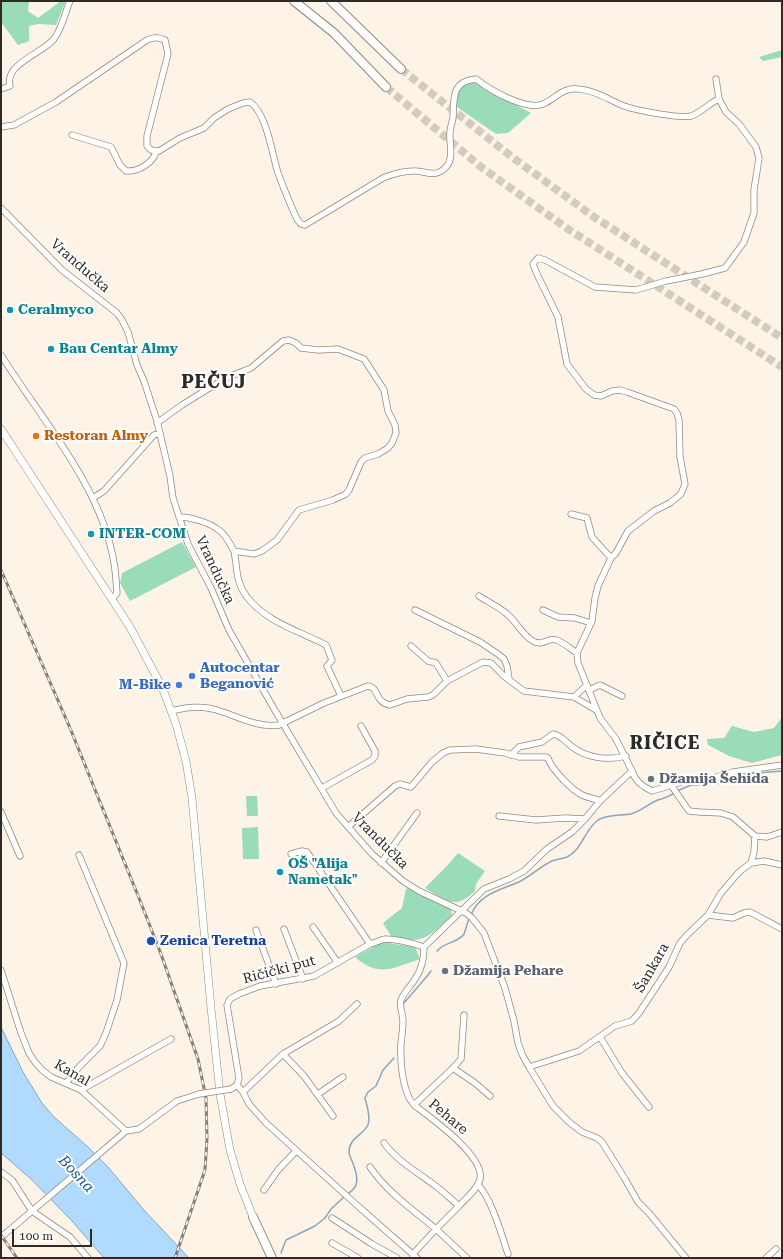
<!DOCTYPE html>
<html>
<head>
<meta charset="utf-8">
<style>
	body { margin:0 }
	#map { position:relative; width:783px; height:1259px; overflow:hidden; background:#fdf3e6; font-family:"Roboto Serif",serif }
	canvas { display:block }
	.frame { position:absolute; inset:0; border:2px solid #2e2a25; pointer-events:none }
	.scale { position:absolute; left:12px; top:1229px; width:80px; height:18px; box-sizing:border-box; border:2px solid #2e2a25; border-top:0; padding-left:5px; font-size:12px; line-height:14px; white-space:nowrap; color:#2e2a25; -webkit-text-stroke:3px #fff; paint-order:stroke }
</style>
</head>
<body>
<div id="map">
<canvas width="783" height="1259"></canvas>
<div class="frame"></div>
<div class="scale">100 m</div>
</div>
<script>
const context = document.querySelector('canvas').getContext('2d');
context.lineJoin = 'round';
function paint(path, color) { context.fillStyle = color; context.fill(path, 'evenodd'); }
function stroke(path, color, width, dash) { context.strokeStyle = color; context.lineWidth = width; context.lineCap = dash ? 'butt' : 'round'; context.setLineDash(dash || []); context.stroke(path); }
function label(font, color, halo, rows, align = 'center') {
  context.font = font + ' "Roboto Serif",serif'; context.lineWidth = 4; context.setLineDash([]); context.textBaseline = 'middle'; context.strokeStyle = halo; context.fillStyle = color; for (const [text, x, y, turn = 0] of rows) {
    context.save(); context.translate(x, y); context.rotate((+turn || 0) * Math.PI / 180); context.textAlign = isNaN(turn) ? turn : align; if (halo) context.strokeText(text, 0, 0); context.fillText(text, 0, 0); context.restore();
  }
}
const green = new Path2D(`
	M1,1h28l-1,10 10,7 23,-17h4v2l-9,22 -18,-1 -9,2v15l-11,4 -17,-23z
	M782,50v7l-19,4 -4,-4z
	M473,82l58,31 -23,20 -12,1 -42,-29 3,-18z
	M182,542l14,25 -66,34 -10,-18 2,-10z
	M782,717v38l-30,8 -23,-7 -21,-11 -1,-6 17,-1 8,-12 22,6 20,-4z
	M246,796h11l1,20h-11z
	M258,827l1,32h-16l-1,-31z
	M458,853l27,18 -9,13 -1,7c-21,20 -29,9 -50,-3l22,-22z
	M408,888l43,21 1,7c-23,20 -29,30 -61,20l-8,-13 19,-15 4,-19z
	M382,942l33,5 5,12c-27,9 -41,19 -65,-2z`);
const water = new Path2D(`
	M1,1027l22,45 19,31 11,13 35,31 20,20 35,42 46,49h-85l-32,-37 -41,-42 -30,-26z`);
const stream = new Path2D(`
	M677,791l14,-6 26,-1 27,-10 38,-3
	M471,915c8,-21 29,-25 48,-33 12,-6 22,-16 33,-21 5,-2 10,-2 15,-4 15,-7 18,-28 31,-37 10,-6 22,-4 33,-6 10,-3 17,-10 27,-14 6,-2 11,-3 16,-7
	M437,951c7,-9 21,-8 27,-17 2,-5 3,-11 5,-15
	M404,1003l24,-28 3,-4
	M348,1194c2,-2 5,-4 7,-7 4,-7 0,-19 -3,-26 -1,-3 -3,-6 -3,-9 0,-14 14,-17 19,-27 3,-8 -1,-19 -3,-27l3,-6 8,-6 7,-16 11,-12
	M281,1253l5,-13 29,-14 10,-8 6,-9 14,-13`);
const highwayTunnel = new Path2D(`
	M401,69l111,88 82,60 188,121
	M386,87l95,80 87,62 214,138`);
const minor = new Path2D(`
	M1,89l9,-3c-6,-22 33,-33 44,-47 8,-11 11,-26 16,-38
	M1,127l13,-2 42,-23 91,-62c7,-3 11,-3 18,0l3,14 -21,82v10l4,4 8,1 21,-13 24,-10 10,-10 14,-9 15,-6 7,-1c17,12 22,52 28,71 6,16 12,31 19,46l4,5 4,1 78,-47c10,-4 19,-7 30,-7 12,-1 22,9 34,-5 7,-9 2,-23 3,-33 0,-5 2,-10 3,-15 1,-19 -2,-37 23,-39 14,11 50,32 67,25 12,-5 20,-17 35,-15 17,1 31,11 46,17 11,4 56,13 67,10 10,-3 18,-13 28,-17
	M72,135l39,12 9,18 6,6c12,1 27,-8 30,-19
	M1,208l61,62 55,43 5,7 6,12 9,33 7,16 13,40 13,55 3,22 15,46 23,44 18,42 44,77 63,106 36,41 31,27 16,10 47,22 6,5 12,15 21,55 9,33 4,22 4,11 7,13 24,39 16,16 13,10 15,6 5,4 23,37 13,23 11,11 37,45
	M1,355c40,64 101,132 113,208 2,10 2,20 3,30l-5,6
	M157,423l25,-18 29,-18 15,-9 25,-10 32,-27 6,-1 7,3 5,5 17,2 20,-1 26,10 20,31 4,21 7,14 1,8 -4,10 -4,5 -10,6 -13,4 -4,4 -12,28 -3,4 -13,6 -34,10 -22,30 -15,11 -8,3 -20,-3
	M93,498l11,-7 50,-56 6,-2
	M571,514l16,4 5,19 19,21
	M179,517c12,0 32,6 41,14 5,4 11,14 14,20 1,3 1,8 2,12 1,13 3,24 11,34 19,25 52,34 79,48l6,15 -5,6 14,30
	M479,596c9,6 20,11 28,18 10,8 15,21 26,27 10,6 14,-4 23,-1 7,2 15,9 21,13
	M415,610l65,32 18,12 6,5 3,7 2,13
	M543,610l15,7 17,1 16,5
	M411,646l17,15 8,2 11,18
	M589,690l11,-5 22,11
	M574,697l13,-12
	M171,711c17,-4 32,-6 49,0 19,6 38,17 59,14l45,-22 44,-17c11,1 6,16 22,19l17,-6 21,-2 5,-2 14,-14 36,-19 8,1 14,14 19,14 50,6 22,13
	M511,755l8,-8 23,-5 11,-8c8,1 13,8 18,12 15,12 37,15 55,10
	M632,771c3,10 11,16 20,20l36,-11 22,-1 23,-7 49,-7
	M671,785l18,26 10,1 22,1 12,4 22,19 12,1 15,-5
	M322,788l50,-28 3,-4v-5l-14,-25
	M1,812l19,44
	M499,816l37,4 29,-2 20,1
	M348,827l47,-41 5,-2 11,3 21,-25 11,-9 7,-3 26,-1 29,4 14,4h27l2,1c3,11 24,32 34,37 6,3 12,3 18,6
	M291,854l11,-3 5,1 63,92
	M381,863l36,-50
	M751,863l13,-2 18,4
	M708,915l25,3 11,-5 6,-1 32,17
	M313,927l25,36
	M284,929l19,50
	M256,930l20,54
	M424,947l60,-58 25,-10 15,-8 23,-22 25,-17 13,-13 15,-18 32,-30 -16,-32 -16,-21 -22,-55 -1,-10 15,-32 3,-23 3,-12 13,-28 5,-5 12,-22 26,-20 16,-8 11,-9 4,-10 -5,-27 -1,-37 -2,-7 -3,-4 -47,-17 -7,-2 -8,1 -11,5 -7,-1 -8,-6 -19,-25 -9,-47 -21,-43 -4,-10 5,-6 7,2 50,27 41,3 30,-9 36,-7 23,-6 19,-26 10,-29v-23l5,-32 -3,-11 -17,-23 -13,-12 -7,-13 -3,-20
	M1,970l20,63 8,20 6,9 7,8 9,7 30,13 45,41 13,-2 38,-28 22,-7
	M600,1037l22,36 27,34
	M283,1054l21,22 29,40
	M529,1067l50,-16 36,-25 17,-5 7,-8 21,-32 9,-14 11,-24 7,-8 21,-20 13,-22 18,-21 12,-9 3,-11 1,-16
	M453,1068l22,15 15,13
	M66,1083l13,-16 21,-21 6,-13 11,-33 7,-37 -45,-108
	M237,1085l6,7 6,12 17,19 93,84 58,51
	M231,1089l6,-4 2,-7 -12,-73 3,-6 9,-5 21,-8 54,-10 56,-32c5,-1 10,-4 15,-5 13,0 27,4 39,8
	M81,1090l90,-51
	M243,1092l40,-38 56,-33 18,-17
	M318,1094l25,-17
	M414,1105l39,-37 8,-9 3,-44
	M384,1143c14,19 35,30 53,44 8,6 15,13 22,19 7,-8 19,-17 21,-27 5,-23 -49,-61 -66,-74 -12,-13 -14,-45 -13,-62 1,-8 2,-15 2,-22 0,-7 -4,-14 -2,-21 3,-8 10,-14 14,-21 7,-10 9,-21 9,-32
	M370,1167c17,25 43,43 66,62l-23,25v3
	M1,1172l11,8 20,31 38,26 18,21
	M478,1185c13,12 24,51 30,69
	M264,1190l14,-20 18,-19
	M459,1206l-23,23 31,29
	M332,1218l40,26 25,14
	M1,1237l11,-9 114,-97
	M332,1243l26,15
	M766,1258l10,-9`);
const major = new Path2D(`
	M1,429l129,198 32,60 14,37 10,37 6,37 19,210 9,86 10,56 10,34 13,33`);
const highway = new Path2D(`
	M294,1l40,32 52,54
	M331,1l70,68
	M253,1217l19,41`);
const rail = new Path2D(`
	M1,570l69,158 71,175 20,51 37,105 8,39 1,41 -2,31 -30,88
	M1,1235l16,23`);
const minorBridge = new Path2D(`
	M199,1094l32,-5`);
const markers = [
	[10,310,4,"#0f9aa8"],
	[51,349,4,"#0f9aa8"],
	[36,436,4,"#e8710a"],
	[91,534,4,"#0f9aa8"],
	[192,676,4,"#3f7fe0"],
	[179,685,4,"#3f7fe0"],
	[651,779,4,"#6b7280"],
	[280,872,4,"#0f9aa8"],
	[151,941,5,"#1a4fb4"],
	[445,971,4,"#6b7280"]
];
const streetNames = [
	["Vrandučka",80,266,41],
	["Vrandučka",215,570,65],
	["Vrandučka",380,841,45],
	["Šankara",652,968,-60],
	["Ričički put",279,970,-15],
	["Kanal",72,1073,30],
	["Pehare",448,1117,40]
];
const cultureNames = [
	["Ceralmyco",18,310],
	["Bau Centar Almy",59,349],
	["INTER-COM",99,534],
	["OŠ \"Alija",288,864],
	["Nametak\"",288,880]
];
const foodNames = [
	["Restoran Almy",44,436]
];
const shopNames = [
	["Autocentar",200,668],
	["Beganović",200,684],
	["M-Bike",171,685,"right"]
];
const worshipNames = [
	["Džamija Šehida",659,779],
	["Džamija Pehare",453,971]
];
const transitNames = [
	["Zenica Teretna",160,941]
];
const waterNames = [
	["Bosna",76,1174,47]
];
const districtNames = [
	["PEČUJ",214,383],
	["RIČICE",665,744]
];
paint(green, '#9adbba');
paint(water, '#b0dbff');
stroke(water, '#89a6be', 1);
stroke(stream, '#89a6be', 1.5);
stroke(highwayTunnel, '#d4cbbf', 8, [8, 4]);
stroke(minor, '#92897d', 7);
stroke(major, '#92897d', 8);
stroke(highway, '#92897d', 10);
stroke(minor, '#fff', 5.5);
stroke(major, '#fff', 7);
stroke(highway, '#fff', 8);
stroke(rail, '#867f77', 3);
stroke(rail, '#fff', 1.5, [4.5]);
stroke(minorBridge, '#92897d', 7, []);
stroke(minorBridge, '#fff', 5.5);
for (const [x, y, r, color] of markers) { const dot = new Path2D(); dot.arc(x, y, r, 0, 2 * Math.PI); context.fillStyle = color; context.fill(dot); stroke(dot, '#fff', 1.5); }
label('14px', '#2e2a25', '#fff', streetNames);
label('bold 14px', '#0d838f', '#fff', cultureNames, 'left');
label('bold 14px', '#c56008', '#fff', foodNames, 'left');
label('bold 14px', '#366cbe', '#fff', shopNames, 'left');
label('bold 14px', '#5b616d', '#fff', worshipNames, 'left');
label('bold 14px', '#164399', '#fff', transitNames, 'left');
label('italic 15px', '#23587f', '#fff', waterNames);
context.letterSpacing = '1px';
label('bold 18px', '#2e2a25', '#fff', districtNames);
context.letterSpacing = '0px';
</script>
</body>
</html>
